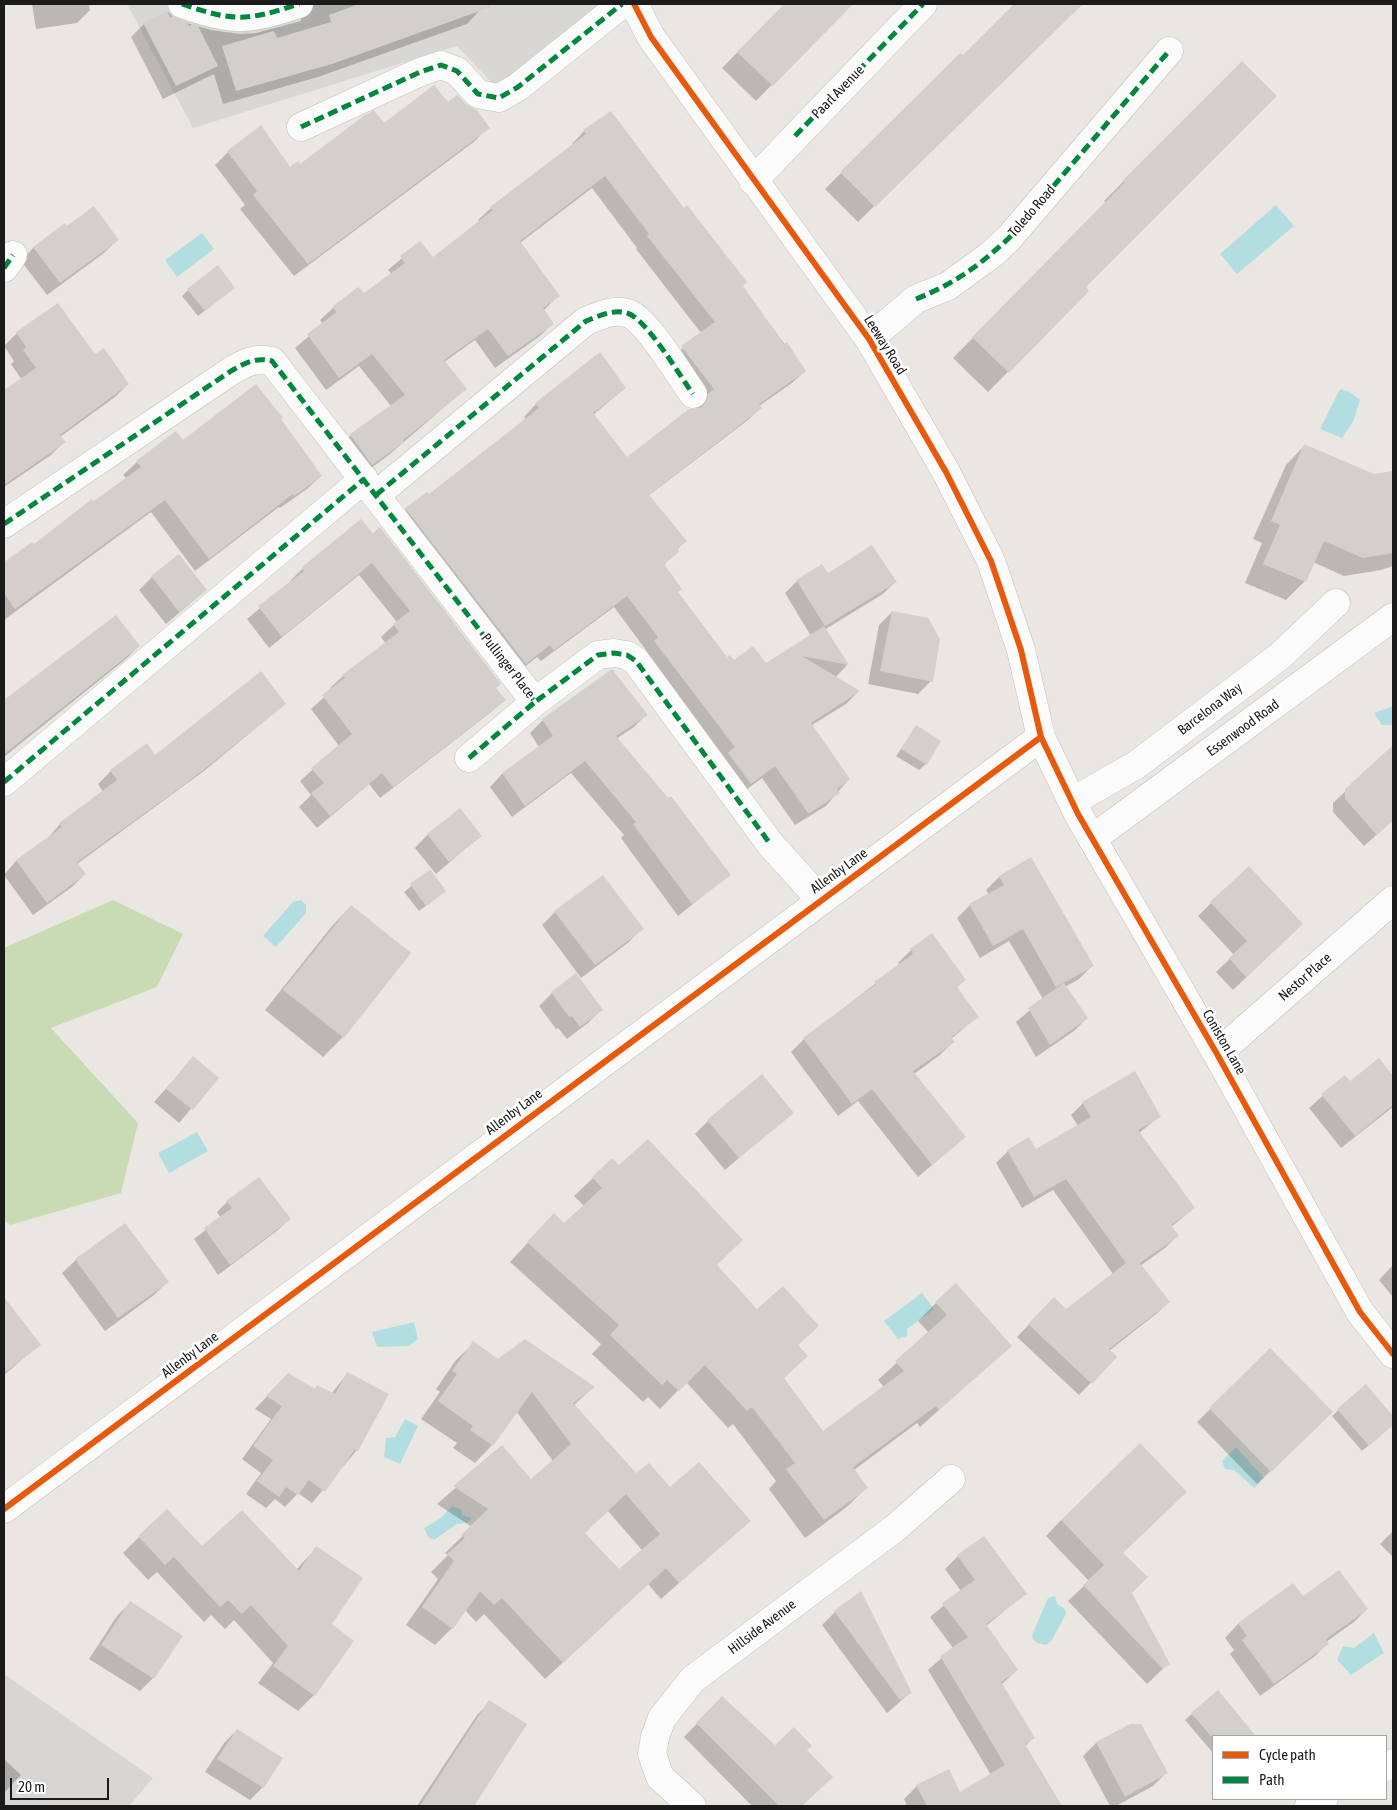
<!DOCTYPE html>
<html>
<head>
<meta charset="utf-8">
<style>
	body { margin:0 }
	#map { position:relative; width:1397px; height:1810px; overflow:hidden; background:#eae7e2; font-family:"Asap Condensed",sans-serif }
	canvas { display:block }
	.frame { position:absolute; inset:0; border:5px solid #1b1b1b; pointer-events:none }
	.legend { position:absolute; left:1212px; top:1735px; width:175px; height:65px; box-sizing:border-box; background:#fff; border:1px solid #a4a4a4; margin:0; padding:6px 9px; list-style:none; font-size:15px; color:#1b1b1b }
	.legend li { display:flex; align-items:center; gap:10px; height:25px }
	.legend b { width:25px; border:1px solid #a4a4a4 }
	.scale { position:absolute; left:10px; top:1778px; width:99px; height:22px; box-sizing:border-box; border:2px solid #1b1b1b; border-top:0; padding-left:6px; font-size:15px; line-height:18px; white-space:nowrap; color:#1b1b1b; -webkit-text-stroke:4px #fff; paint-order:stroke }
</style>
</head>
<body>
<div id="map">
<canvas width="1397" height="1810"></canvas>
<div class="frame"></div>
<ul class="legend">
<li><b style="height:6px;background:#e8590c"></b>Cycle path</li>
<li><b style="height:6px;background:#00873e"></b>Path</li>
</ul>
<div class="scale">20 m</div>
</div>
<script>
const context = document.querySelector('canvas').getContext('2d');
context.lineJoin = 'round';
function paint(path, color) { context.fillStyle = color; context.fill(path, 'evenodd'); }
function stroke(path, color, width, dash) { context.strokeStyle = color; context.lineWidth = width; context.lineCap = dash ? 'butt' : 'round'; context.setLineDash(dash || []); context.stroke(path); }
function label(font, color, halo, rows, align = 'center') {
  context.font = font + ' "Asap Condensed",sans-serif'; context.lineWidth = 5; context.setLineDash([]); context.textBaseline = 'middle'; context.strokeStyle = halo; context.fillStyle = color; for (const [text, x, y, turn = 0] of rows) {
    context.save(); context.translate(x, y); context.rotate((+turn || 0) * Math.PI / 180); context.textAlign = isNaN(turn) ? turn : align; if (halo) context.strokeText(text, 0, 0); context.fillText(text, 0, 0); context.restore();
  }
}
const residential = new Path2D(`
	M127,4h477l-108,83 -39,-41 -264,82z`);
const religious = new Path2D(`
	M4,1674l149,104 -24,28h-125z`);
const forest = new Path2D(`
	M113,900l70,34 -26,53 -106,41 87,95 -17,70 -111,32 -6,-5v-272z`);
const water = new Path2D(`
	M1276,205l18,21 -57,48 -17,-20z
	M202,233l12,16 -37,28 -12,-17z
	M1340,389l10,3 10,8 -7,22 -11,16 -22,-9z
	M1393,706v19h-11l-8,-12z
	M301,900l5,5v8l-30,34 -13,-11 30,-34z
	M197,1132l11,19 -39,22 -11,-20z
	M922,1293l12,16 -27,20v7l-9,3 -14,-18z
	M414,1322l4,17 -9,7 -32,1 -5,-15z
	M405,1419l13,7 -18,38 -16,-7 2,-19 9,-1z
	M1236,1447l28,31 -10,10 -20,-18 -9,-1 -3,-8z
	M452,1506l9,3 1,6 10,3 -5,5 -10,1 -23,16 -6,-3 -4,-9 17,-10z
	M1055,1596l2,8 8,5 1,5 -14,26 -6,5 -9,-2 -5,-5 1,-5 15,-35z
	M1374,1633l10,20 -33,22 -14,-15 6,-14 11,2z`);
const shadow = new Path2D(`
	M32,4h57l1,6 -13,13 -41,6z
	M293,4h187v6l-13,14 -149,53 -95,27 -9,-30 -51,25 -32,-62 13,-13 24,-12 8,8 35,10 29,4 16,-1 45,-12v-9z
	M785,4h66l-95,97 -34,-33z
	M1016,4h64l-222,218 -33,-33 135,-135 3,3z
	M1242,63l-158,224 4,4 -100,101 -35,-34 153,-155 -2,-2z
	M447,104l41,23 -13,14 -181,135 -54,-67 5,-4 -30,-40 13,-13 33,-25 29,42 93,-45z
	M611,113l194,258 -13,12 -33,23 1,2 -12,12 -100,76 37,45 -22,25 14,27 50,65 6,4 33,3 45,-29 -26,-43 12,-12 31,-7 67,8 -12,12 -59,36 23,35 -12,13 23,14 -12,12 -34,21 37,54 -23,27 -31,19 -33,-47 -24,18 -96,-142 4,-4 -32,-43 -73,54 -4,-4 -24,19 -119,-154 12,-13 23,-13 97,-76 -2,-3 12,-13 89,-16 -32,27 34,44 69,-49 6,-8 -32,-43 31,-26 -65,-84 1,-1 -45,-60 -72,55 38,53 -15,15 9,13 -12,12 -45,32 -20,-28 -31,22 21,27 -75,65 -31,23 -21,-29 13,-13 40,-29 -32,-40 -33,24 -31,-42 28,-24 -3,-4 13,-12 31,-13 28,-21 -4,-4 32,-27 13,16 47,-37 -2,-2 13,-12 82,-63 -1,-1 12,-13z
	M67,228l50,12 -13,13 -57,42 -26,-34 13,-14z
	M234,288l-36,28 -16,-20 6,-6z
	M17,333l111,51 -13,13 -55,40 4,5 -13,13 -47,32v-95l18,-12 -11,-16 3,-3 -10,-15z
	M280,419l41,57 -14,13 -27,19 -1,-1 -84,64 -44,-59 -147,108v-56l28,-21 2,3 93,-67 -4,-4 14,-13 39,-29 7,9z
	M1304,446l70,30 19,-4v94l-12,4 -37,6 -31,-14 -8,19 -19,19 -41,-17 17,-40 -9,-4 33,-74z
	M361,520l143,180 -13,12 -111,86 -11,-14 -52,44 -18,-21 12,-12 -11,-14 39,-35 -28,-37 21,-19 -2,-2 13,-12 43,-32 -5,-7 16,-15 -38,-47 -90,73 -22,-29 44,-37 -1,-1 13,-13z
	M152,577l54,13 -40,34 -27,-34z
	M892,612l39,69 -13,13 -50,-10 11,-59z
	M139,646l-13,13 -122,98v-54l40,-33z
	M612,671l34,44 -12,12 -18,12 113,136 -51,41 -57,-78 3,-3 -53,-62 -59,44 -22,-30 12,-13 37,-27 -9,-14 13,-13z
	M285,704l-81,67 -127,93 8,10 -13,13 -39,28 -29,-40 12,-14 32,-23 12,-14 43,-32 -5,-8 13,-13 44,-14z
	M916,727l10,37 -7,6 -23,-14z
	M1393,747v73l-29,26 -31,-34v-9z
	M428,834l52,2 -44,38 -21,-26z
	M430,871l8,26 -19,14 -15,-19z
	M603,877l39,51 -13,14 -48,36 -39,-53 13,-13z
	M999,877l93,89 -13,13 -14,8 22,31 -13,13 -38,26 -20,-35 27,-23 -34,-58 -29,17 -23,-40 13,-13 19,-10 -3,-5z
	M1211,903l91,21 -69,66 -17,-18 18,-17 -36,-39z
	M351,906l59,47 -67,84 -20,20 -58,-47 67,-84z
	M911,950l54,30 -9,8 21,29 -26,22 2,3 -13,13 -26,19 51,63 -47,40 -60,-76 -20,15 -47,-64 13,-13 95,-74 -1,-2z
	M552,993l49,17 -13,13 -21,16 -9,-11 -2,1 -17,-23z
	M193,1058l24,20 -38,45 -25,-21z
	M1379,1060l14,18v29l-52,41 -32,-40 36,-32 5,7z
	M1083,1103l76,14 -20,16 55,75 -23,19 6,9 -12,12 -25,18 29,36 -13,12 -47,37 7,6 -37,38 -62,-58 25,-26 24,-1 47,-36 -60,-84 -31,18 -26,-45 12,-12 27,-1 43,-24 -7,-11z
	M792,1112l-67,58 -30,-36 13,-13z
	M593,1178l122,88 42,45 61,15 -21,20 9,10 -23,23 40,53 61,-45 -6,-7 51,-47 -11,-12 18,-18 74,43 -90,81 -3,-4 -63,47 12,18 -18,18 -43,32 -36,-49 7,-8 -43,-57 -5,4 -42,-46 -26,27 -12,-12 -5,5 -51,-48 9,-10 -91,-82 26,-28 28,-10 20,-18 -10,-10z
	M227,1202l62,17 -11,11 -60,45 -24,-36 27,-21 -4,-6z
	M125,1224l42,58 -13,13 -49,36 -43,-58 14,-13z
	M1393,1265v32l-14,-17z
	M4,1299l35,46 -35,30z
	M474,1343l24,17 95,27 -20,19 63,69 113,46 -88,78 -13,-15 -103,95 -61,-65 -8,8 -11,-12 -13,18 -17,17 -29,-20 32,-46 -7,-7 17,-17 -3,-2 27,-26 -35,-23 65,-57 28,34 23,-20 -37,-50 -24,34 -17,18 -22,-15 4,-5 -36,-24 19,-27 -4,-3 20,-29zM608,1511l34,39 -24,21 -34,-38z
	M1270,1350l48,75 -61,59 -60,-62z
	M347,1374l10,76 -45,53 -14,-10 -13,14 -10,-8 -9,9 -20,-14 15,-21 -19,-14 29,-40 -16,-10 21,-22 38,3 3,-4 14,8z
	M1365,1386l28,31v7l-31,27 -30,-35z
	M1061,1520l61,33 8,40 38,71 -21,20 -79,-83 21,-20 -43,-45z
	M1393,1531v26l-13,-13z
	M139,1537l63,11 94,22 20,-22 14,76 -16,71 -16,16 -40,-28 15,-20 -39,-43 -9,9 -14,-14 -7,7 -47,-50 -9,8 -25,-27z
	M958,1556l68,37 -40,33 31,44 -16,15 33,52 -9,9 36,60h-154l-3,-7 13,-13 43,7 31,-18 -63,-105 25,-22 -23,-31 31,-26 -16,-22z
	M1293,1584l10,14 64,11 -13,13 -28,20 2,1 -13,13 -55,40 -30,-42 4,-4 -9,-12 13,-14z
	M861,1593l49,100 -23,20 -65,-88 13,-13z
	M130,1603l51,33 -28,42 -13,13 -51,-32 28,-43z
	M1217,1692l38,44h-42v17l-28,-33z
	M722,1698l53,49 31,3 25,27 -30,29h-49l-68,-69z
	M490,1702l35,23 -53,81h-55l60,-91z
	M1131,1725l35,48 -13,13 -37,20h-6l-27,-50 13,-13z
	M237,1730l26,57 -13,13 -45,-28 19,-29z
	M4,1759l17,16 -17,18z`);
const building = new Path2D(`
	M359,4h132v3l-159,57 -96,27 -14,-45 52,-15 3,7 54,-16 -2,-7z
	M784,4h69l-80,82 -36,-34z
	M1014,4h69l-208,203 -35,-35 120,-119 3,2z
	M167,11l3,6 3,-1 14,6 2,4 4,-2 5,2 20,40 -42,20 -33,-63z
	M1242,61l35,35 -191,191 3,4 -80,82 -37,-36 153,-155 -2,-2z
	M434,85l14,17 9,-7 10,10 10,5 13,18 -182,136 -55,-69 4,-4 -30,-40 34,-26 29,42 8,-6 2,3 65,-49 9,-5 10,13z
	M611,111l73,97 3,-3 60,77 -4,4 41,58 3,-2 19,29 -47,33 3,4 -113,87 38,46 -10,8 2,3 -15,12 18,25 -4,3 49,65 3,-2 4,5 19,-14 13,17 58,-37 25,39 -47,-9 58,35 -49,32 39,56 -13,10 3,4 -30,20h-2l-33,-47 -24,18 -23,-31 7,-6 -81,-106 4,-4 -31,-41 -73,54 -4,-5 -24,19 -121,-156 22,-16 2,2 110,-86 -4,-5 65,-51 26,36 -33,25 34,44 62,-48h6l7,-2 5,-7 1,-6 6,-5 -33,-43 34,-24 -68,-86 2,-2 -44,-58 -85,65 40,55 -17,12 11,16 -46,32 -20,-27 -44,31 23,29 -64,51 1,2 -32,23 -22,-31 55,-39 -33,-41 -33,24 -32,-44 30,-22 -5,-5 26,-20 6,6 41,-30 -5,-7 20,-15 13,16 60,-47 -3,-3 96,-73 -3,-4z
	M94,206l25,34 -59,43 -27,-36 32,-24 2,3z
	M218,265l17,23 -30,23 -18,-22z
	M58,303l37,51 9,-6 25,36 -69,51 6,7 -62,43v-95l32,-22 -13,-18 3,-3 -10,-15z
	M256,384l27,34 -2,1 41,57 -28,20 -1,-2 -84,65 -44,-59 -150,109 -11,-16v-31l28,-20 2,2 58,-45 2,2 47,-34 -5,-6 40,-30 7,9z
	M1304,444l70,30 19,-3v82l-30,5 -39,-17 -18,41 -43,-18 17,-39 -9,-4z
	M361,519l12,14 7,-6 121,157 -5,4 10,12 -113,87 -11,-14 -52,43 -19,-23 13,-10 -13,-15 41,-34 -30,-39 23,-17 -3,-3 57,-43 -6,-8 17,-13 -38,-48 -90,74 -24,-31 46,-35 -2,-4z
	M872,545l25,37 -72,44 -29,-46 26,-16 6,9z
	M179,554l28,36 -28,22 -28,-36z
	M892,611l36,7 12,21 -7,43 -53,-11z
	M116,615l24,31 -136,108v-54z
	M612,669l36,46 -32,21 52,62 3,-2 60,79 -39,29 -59,-80 3,-2 -51,-61 -60,45 -23,-33 51,-37 -11,-17z
	M261,671l25,33 -98,78 -111,80 9,12 -39,29 -31,-43 46,-33 -3,-4 58,-43 -7,-10 37,-27 8,12z
	M916,725l25,16 -14,24 -26,-16z
	M1393,745v75l-16,15 -32,-36v-10z
	M460,808l22,28 -33,26 -22,-28z
	M1031,857l63,109 -38,21 -33,-58 -30,17 -24,-42 35,-19 -5,-9z
	M1249,866l54,58 -57,53 -17,-19 18,-17 -37,-39z
	M430,869l16,22 -20,15 -16,-22z
	M603,875l41,54 -49,36 -41,-54z
	M351,905l60,48 -67,85 -61,-48z
	M932,933l34,47 -9,7 22,30 -28,20 4,5 -42,29 53,66 -34,28 -60,-76 -20,15 -49,-66 73,-54 -2,-2 39,-28 -3,-5z
	M576,973l27,37 -23,17 -8,-11 -3,1 -18,-25z
	M1064,983l24,35 -38,27 -22,-37z
	M193,1056l26,22 -26,32 -27,-21z
	M1379,1058l14,18v29l-38,31 -34,-42 24,-19 5,6z
	M1135,1071l26,46 -23,13 57,78 -24,17 8,11 -39,27 30,39 -61,47 8,8 -25,27 -64,-60 26,-27 12,12 60,-46 -60,-84 -32,18 -27,-47 22,-13 7,12 55,-32 -9,-15z
	M762,1074l32,39 -55,45 -32,-38z
	M648,1139l95,101 -26,25 40,44 26,-23 36,40 -21,19 10,11 -24,22 39,53 81,-60 -9,-10 52,-46 -12,-13 21,-19 56,63 -73,64 -3,-4 -83,61 15,21 -44,32 -38,-51 9,-6 -43,-56 -5,4 -42,-46 -26,26 -12,-11 -5,5 -52,-50 9,-10 -92,-83 27,-29 10,10 38,-35 -10,-11 20,-19 7,7z
	M259,1177l32,42 -61,46 -26,-37 28,-20 -6,-7z
	M125,1223l44,59 -51,36 -43,-59z
	M4,1297l37,48 -37,28z
	M525,1339l70,48 -22,16 63,70 13,-10 21,24 29,-25 52,59 -72,62 -13,-15 -103,95 -61,-65 -8,7 -14,-14 -27,38 -31,-22 32,-46 -7,-7 18,-16 -4,-3 27,-26 -35,-23 49,-41 29,34 40,-35 -39,-52 -39,54 -23,-16 3,-4 -35,-25 19,-27 -5,-3 21,-30 25,18zM626,1494l34,40 -41,35 -34,-36z
	M1270,1348l63,64 -62,60 -62,-64z
	M347,1372l42,22 -31,57 -3,-2 -30,43 -16,-12 -11,15 -12,-8 -7,10 -22,-16 16,-21 -20,-14 29,-40 -16,-10 22,-23 27,16 2,-4 18,9z
	M1366,1384l27,32v9l-24,21 -32,-37z
	M1140,1443l47,49 -64,61 25,24 -16,16 38,71 -7,5 -80,-84 21,-20 -43,-45z
	M167,1509l35,37 40,-36 57,61 17,-25 47,32 -31,46 22,17 -39,55 -42,-30 15,-20 -37,-41 -9,9 -14,-14 -8,7 -46,-50 -9,8 -27,-29z
	M984,1536l43,58 -41,30 32,46 -17,12 34,56 -10,6 37,62h-135l-11,-21 33,-16 11,23 45,-27 -65,-109 28,-19 -26,-34 33,-23 -18,-25z
	M1339,1570l29,39 -42,30 3,5 -55,40 -32,-44 5,-4 -9,-13 55,-40 10,13z
	M861,1591l51,102 -12,7 -66,-89z
	M130,1601l53,35 -29,43 -53,-34z
	M1218,1690l9,11 29,35h-45l-20,-23z
	M722,1696l53,49 19,-18 18,19 -5,4 26,27 -31,29h-23l-83,-83z
	M489,1700l38,24 -53,82h-54z
	M1130,1724h11l27,49 -43,24 -29,-55z
	M237,1729l46,29 -19,30 -47,-29z`);
const minor = new Path2D(`
	M182,4c52,18 65,17 117,0
	M634,4l17,33 218,302 77,133 45,89 30,89 20,87 37,77 139,240 143,258 33,42
	M301,127l119,-55 21,-7 16,6 21,23 21,4 19,-11 104,-83
	M753,181l170,-177
	M4,268l9,-13
	M869,339l47,-40 32,-13 44,-32 17,-16 160,-187
	M376,495l210,-174c13,-5 27,-12 41,-8 19,5 53,63 66,81
	M4,524l227,-153c14,-8 24,-14 41,-10l263,341 63,-47 16,-2 13,2 9,6 135,184 50,55
	M469,758l66,-56
	M4,782l360,-303
	M1073,801l63,-36 144,-109 56,-53
	M1092,839l301,-222
	M1217,1054l176,-154
	M4,1509l1037,-772
	M1386,1767l7,-4
	M692,1806l-32,-29 -8,-23 3,-17 7,-19 31,-39 201,-150 57,-50
	M1309,1806l15,-7`);
const quiet = new Path2D(`
	M182,4c52,18 65,17 117,0
	M301,127l119,-55 21,-7 16,6 21,23 21,4 19,-11 104,-83
	M795,136l128,-132
	M4,268l9,-13
	M916,299c38,-15 64,-34 93,-61l160,-187
	M376,495l210,-174c13,-5 27,-12 41,-8 19,5 53,63 66,81
	M4,524l227,-153c14,-8 24,-14 41,-10l263,341 63,-47 16,-2 13,2 9,6 135,184
	M469,758l66,-56
	M4,782l360,-303`);
const cycleway = new Path2D(`
	M634,4l17,33 218,302 77,133 45,89 30,89 20,87 37,77 139,240 143,258 33,42
	M4,1509l1037,-772`);
const streetNames = [
	["Paarl Avenue",838,92,-46],
	["Toledo Road",1032,211,-49],
	["Leeway Road",885,345,58],
	["Pullinger Place",508,666,52],
	["Barcelona Way",1210,709,-37],
	["Essenwood Road",1243,728,-36],
	["Allenby Lane",839,871,-36],
	["Nestor Place",1305,977,-41],
	["Coniston Lane",1224,1042,60],
	["Allenby Lane",514,1112,-37],
	["Allenby Lane",190,1355,-37],
	["Hillside Avenue",762,1627,-37]
];
paint(residential, '#d9d7d4');
paint(religious, '#d8d6d4');
paint(forest, '#c8dbb5');
paint(water, '#b3dee1');
paint(shadow, '#0003');
paint(building, '#d3cfcb');
stroke(minor, '#c2c1bf', 29);
stroke(minor, '#fcfbfb', 28);
stroke(quiet, '#00873e', 5, [10, 5]);
stroke(cycleway, '#e8590c', 6);
label('14px', '#1b1b1b', '#fff', streetNames);
</script>
</body>
</html>
